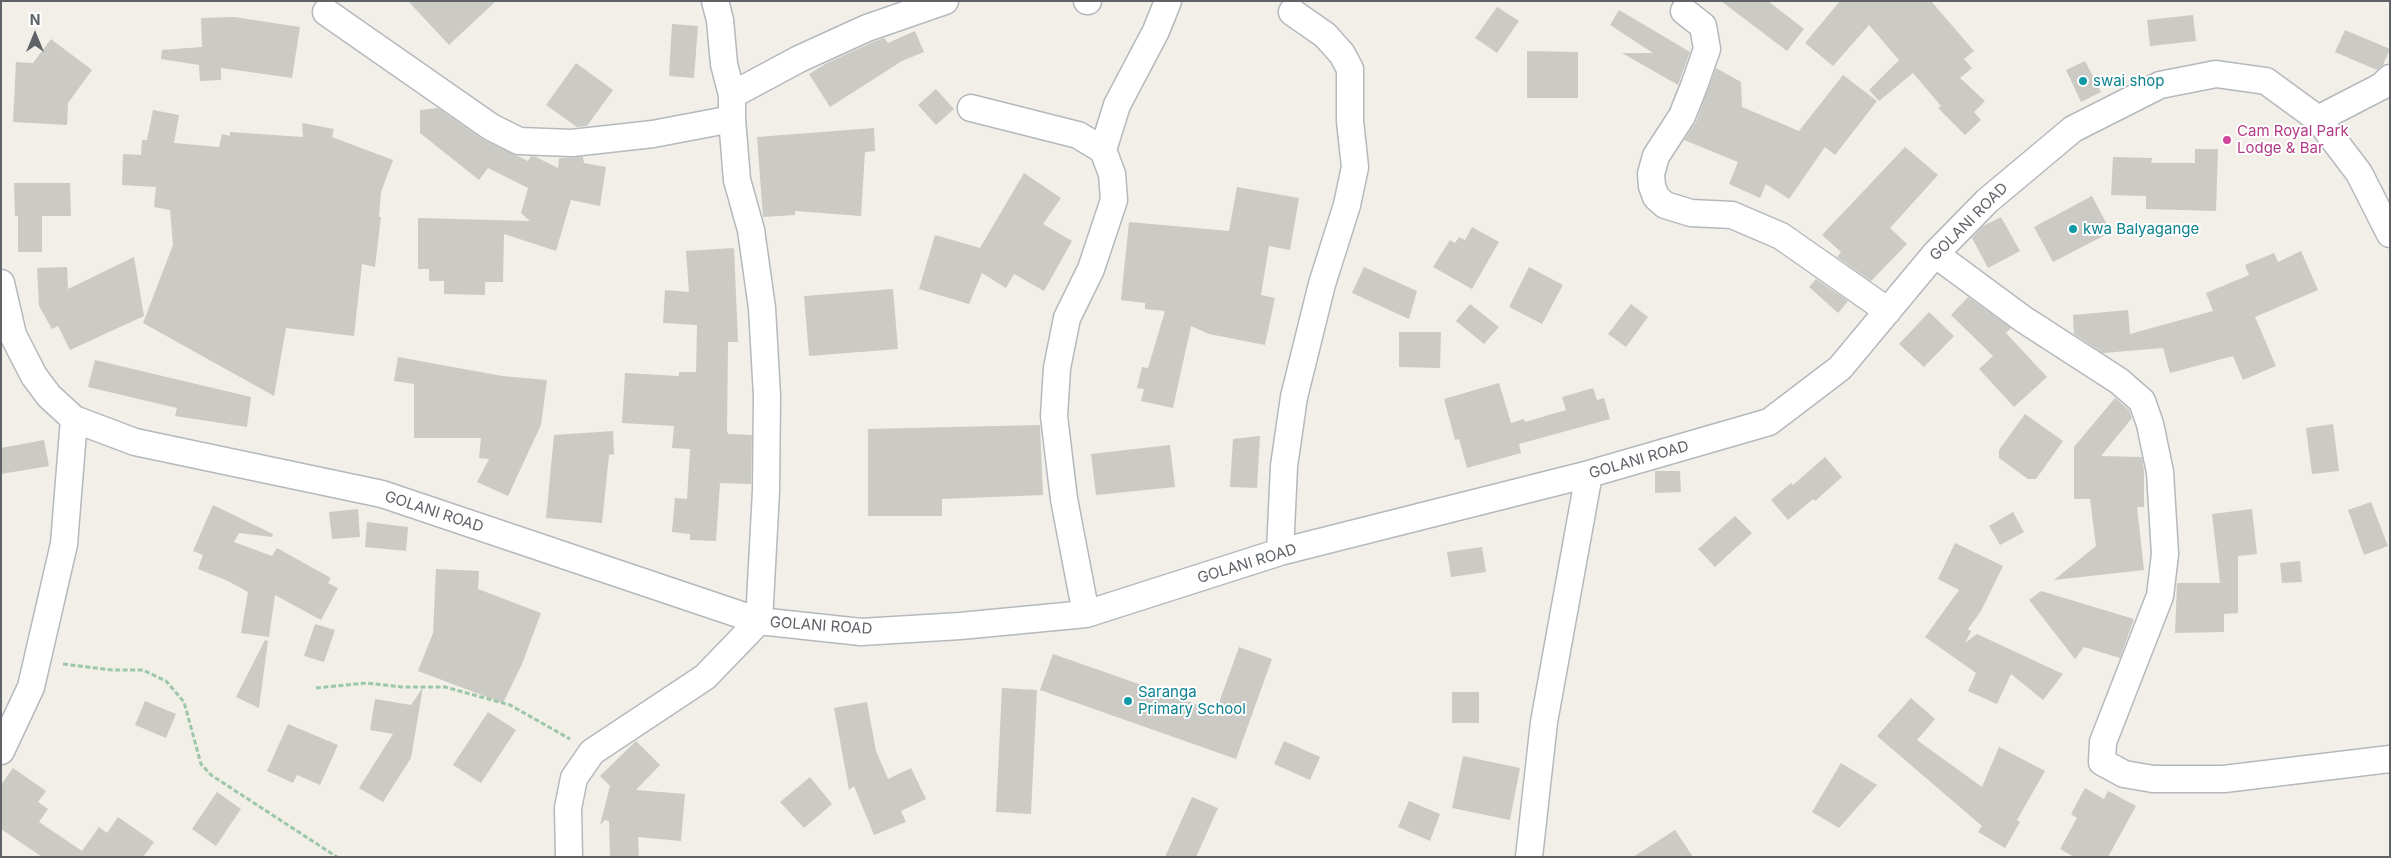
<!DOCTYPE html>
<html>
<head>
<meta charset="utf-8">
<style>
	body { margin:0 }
	#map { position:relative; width:2391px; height:858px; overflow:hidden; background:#f1efe8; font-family:Inter,sans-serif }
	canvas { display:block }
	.frame { position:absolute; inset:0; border:2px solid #5f6368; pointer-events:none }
	.north { position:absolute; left:10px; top:10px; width:50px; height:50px; -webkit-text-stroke:4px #fff; paint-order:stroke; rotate:0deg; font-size:14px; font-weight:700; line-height:20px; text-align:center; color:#5f6368 }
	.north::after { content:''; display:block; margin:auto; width:18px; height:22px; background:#5f6368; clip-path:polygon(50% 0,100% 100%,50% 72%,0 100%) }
</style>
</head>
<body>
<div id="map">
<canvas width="2391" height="858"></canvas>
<div class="frame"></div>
<div class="north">N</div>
</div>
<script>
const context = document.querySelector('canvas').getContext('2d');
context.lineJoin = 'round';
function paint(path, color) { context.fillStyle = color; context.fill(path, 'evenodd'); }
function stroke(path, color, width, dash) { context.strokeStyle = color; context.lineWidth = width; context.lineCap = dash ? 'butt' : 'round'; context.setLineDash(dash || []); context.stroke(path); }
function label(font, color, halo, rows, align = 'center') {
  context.font = font + ' Inter,sans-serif'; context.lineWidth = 4; context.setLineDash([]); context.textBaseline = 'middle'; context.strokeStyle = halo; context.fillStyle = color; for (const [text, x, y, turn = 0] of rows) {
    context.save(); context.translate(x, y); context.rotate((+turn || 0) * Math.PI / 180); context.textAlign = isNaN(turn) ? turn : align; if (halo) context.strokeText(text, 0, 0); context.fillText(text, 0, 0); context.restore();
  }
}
const building = new Path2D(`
	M408,1h88l-47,44z
	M1721,1h47l36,28 -17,22z
	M1840,1h91l43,50 -10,8 8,9 -12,10 25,23 -11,11 7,8 -16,15 -27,-27 3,-2 -28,-33 -34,28 -10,-11 30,-30 -30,-35 -36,41 -28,-23z
	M1497,7l22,14 -22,32 -22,-15z
	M1619,10l71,42 -12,33 -56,-32h31l-43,-28z
	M2193,15l3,26 -46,5 -3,-26z
	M234,17l66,10 -8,51 -71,-10v12l-21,1 -1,-16 -38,-6 1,-9 40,-3 -1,-29z
	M672,24l26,2 -4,52 -25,-2z
	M2345,30l45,19 -7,16 -6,5 -42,-18z
	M915,31l9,21 -22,9 -72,46 -21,-33 18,-11 46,-21 11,-4 4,5z
	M51,39l41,31 -24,33 -1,22 -54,-3 3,-60 17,1z
	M1527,51l51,1v46h-51z
	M2085,61l16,31 -20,10 -15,-32z
	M576,63l37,27 -26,36 -10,1 -31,-22z
	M1716,68l25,14 1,25 57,24 44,-56 34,26 -42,54 -10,-8 -36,52 -23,-15 -6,14 -31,-14 9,-22 -54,-22 12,-18z
	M936,89l18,20 -18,16 -18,-20z
	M438,108l46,32 44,21 3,-5 5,1 22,11 1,-10 24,-1 1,6 22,4 -6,39 -29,-6 -15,51 -52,-17 -1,48h-18v13l-41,-1v-13h-15v-12h-11v-51l112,3 -9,-8 7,-25 -40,-20 -9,12 -59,-47v-23z
	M153,110l26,5 -5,28 45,4 3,-13 8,2v-4l73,5 -1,-14 32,6 -2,8 61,23 -12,32 -2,25h2l-6,50 -13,-3 -8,72 -68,-8 -12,68 -131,-73 30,-78 -3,-35 -16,-3 2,-20 -34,-2 1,-31 18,1 1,-15h5z
	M874,128l1,23 -10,1 -4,64 -66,-5v4l-32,2 -6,-80z
	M1905,147l33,28 -48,53 17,16 -36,37 -34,-24 4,-5 -19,-17z
	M2195,149h23l-2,62 -70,-2v-13l-35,-1 2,-38 39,1 -1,5h44z
	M1024,173l37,25 -18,26 29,17 -28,50 -30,-17 -8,14 -24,-15 -13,31 -50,-15 16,-54 45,13z
	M14,183h56l1,33h-29v36h-24v-36h-3z
	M1237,187l62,11 -9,52 -21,-4 -8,49 14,3 -10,47 -56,-11 -18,-8 -18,82 -32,-7 3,-12 -7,-1 5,-21 6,1 17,-57 -20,-2v-6l-24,-3 8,-78 100,9z
	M2092,196l19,36 -58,30 -19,-35z
	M2001,217l19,34 -32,17 -16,-30 11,-12z
	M1472,227l27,15 -27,47 -39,-22 17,-27 5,3 4,-6 6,3z
	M734,248l4,94h-10l-1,88 1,4 24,1 -1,49 -31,-1 -4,58 -26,-1v-6l-18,-2 3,-34 12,1 3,-50 -18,-1 2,-22 -52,-3 3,-50 54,3v-4h17l1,-47 -34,-2 2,-33 24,2 -3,-41z
	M2301,251l17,39 -63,27 21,49 -33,14 -10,-24 -63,17 -7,-25 -60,5 -29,-19 -1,-19 55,-5 2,24 83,-23 -7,-18 43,-18 -4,-10 29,-12 4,9z
	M134,257l10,59 -74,34 -12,-24 -6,3 -13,-23 -2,-38 30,-1 1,22z
	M1364,267l53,24 -8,28 -57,-26z
	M1529,267l34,18 -21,39 -33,-17z
	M1816,279l32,22 -10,12 -29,-26z
	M893,289l5,60 -89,7 -5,-60z
	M1968,297l43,31 -5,5 41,44 -33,30 -35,-38 14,-13 -42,-41z
	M1470,304l29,23 -15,17 -28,-23z
	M1631,304l17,13 -22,30 -18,-13z
	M1929,312l25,24 -30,31 -25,-23z
	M1399,332h42l-1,36 -41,-1z
	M398,357l104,19 45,4 -6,45 -33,71 -31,-14 12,-23 -10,-1 2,-20h-67v-54l-20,-3z
	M95,360l156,37 -4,30 -72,-11 2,-8 -89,-21z
	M1499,383l12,40 13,-4 1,3 41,-12 -4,-13 31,-9 4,12 7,-2 6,21 -91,25 2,9 -54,15 -8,-29 -4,1 -11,-41z
	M2115,398l14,12 3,8 -31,38 41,1 2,14v36h-7l7,63 -90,10 42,-34 -6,-47h-16v-52z
	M2025,414l38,27 -27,38h-8l-29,-21v-8z
	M2333,424l6,47 -27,3 -6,-46z
	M1040,425l3,70 -101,4v17h-74v-87z
	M613,431l1,23 -5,1 -7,68 -56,-5 8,-83z
	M1260,436l-3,52 -27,-1 3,-48z
	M44,440l5,26 -48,8v-26z
	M1170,445l5,42 -79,8 -5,-41z
	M1825,457l17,20 -27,24 -2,-2 -25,21 -17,-20 20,-17 2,2z
	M1655,471h25l1,21 -26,1z
	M2371,502l17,44 -24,9 -16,-45z
	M213,505l60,29 -1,3 -33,-4 -5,9 38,14 5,-8 54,30 -3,5 10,5 -17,32 -46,-25 -6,42 -28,-4 7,-41 -20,-11 -30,-12 5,-14 -10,-4z
	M358,509l2,28 -28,2 -3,-27z
	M2252,509l5,45 -19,2v57l-14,1v-3v21l-49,1 2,-50h43l-8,-69z
	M2013,512l11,20 -24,13 -11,-19z
	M1735,516l17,17 -37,34 -17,-18z
	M367,522l41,5 -2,24 -41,-4z
	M1955,543l48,23 -22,45 -13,18 3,2 -6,12 12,-9 86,40 -20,26 -32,-26 -14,30 -29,-13 8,-18 -51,-36 34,-47 -21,-11z
	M1482,547l4,25 -35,5 -4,-25z
	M2300,561l2,21 -20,1 -2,-20z
	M436,569l43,2 -1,18 63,24 -19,51 -19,39 -85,-32 15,-38z
	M2041,591l93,28 -14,39 -36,-11 -9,12 -46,-59z
	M315,624l20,6 -11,32 -20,-6z
	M265,640l3,1 -9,67 -23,-11z
	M1239,647l33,12 -36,100 -196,-69 13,-36 163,57z
	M423,687l-12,71 -28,44 -24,-14 34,-54 -23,-4 5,-31 36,6z
	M1002,688l35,2 -6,124 -35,-2z
	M1452,692h27v31h-27z
	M1911,698l24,21 -18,21 65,47 17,-40 46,24 -28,49 3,2 -15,26 -27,-16 4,-6 -105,-90z
	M145,701l31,13 -10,24 -31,-13z
	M867,702l9,49 12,28 23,-11 15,31 -25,12 5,11 -32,13 -20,-49 -5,4 -15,-82z
	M488,712l28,18 -35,53 -28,-18z
	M288,724l50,21 -18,40 -23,-10 -4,8 -26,-12z
	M636,741l24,24 -24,25 49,4 -4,47 -43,-4 1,20h-29l-1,-36 -4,-1 -5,5 10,-39 -10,-10z
	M1284,741l36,16 -10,23 -36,-16z
	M1463,756l57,12 -10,52 -58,-12z
	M1841,763l36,22 -38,43 -27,-16z
	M13,768l33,23 -8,11 10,7 -9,13 43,29 17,-24 8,6 11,-16 36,25 -11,15h-101l-41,-28v-44z
	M810,777l22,27 -28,24 -24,-26z
	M2085,788l19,11 4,-8 28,15 -28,51h-34l-14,-8 17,-31 -6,-4z
	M217,792l24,17 -25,37 -24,-17z
	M1192,797l26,11 -22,49h-31z
	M1409,801l31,13 -10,27 -32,-14z
	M1675,830l18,27h-60z`);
const path = new Path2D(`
	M63,664l49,6h31l23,11 18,21 17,62 10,11 126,82
	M316,688l51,-5 35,4h43l65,18 60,34`);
const minor = new Path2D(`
	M1087,1h1
	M1684,11l19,15 4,23 -13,37 -12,30 -26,40 -5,18 1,12 4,11 9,8 26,8 41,2 49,21 107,75
	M326,12l165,115 28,14 53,2 81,-9 79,-15
	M732,95l67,-36 68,-31 78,-27
	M971,108l107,27 25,15 9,24 2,26 -23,69 -24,49 -10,50 -3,48 10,83 22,115
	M2318,119l64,-33 8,-8
	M1103,150l14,-45 39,-74 12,-30
	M1935,254l88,65 96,62 23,20 8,23 10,48 5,82 -5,42 -57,146 -1,20 22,12 29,5h71l166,-20
	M1,283l12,52 21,41 15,20 25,23 61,23 247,52 377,127 102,11 99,-6 126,-12 194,-62 309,-78 180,-52 71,-54 95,-114 52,-53 86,-72 87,-44 56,-11 50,7 52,38 41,54 31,61
	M1280,552l4,-86 10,-69 28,-113 25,-79 8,-38 -5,-46v-52l-8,-15 -17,-19 -33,-23
	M1,751l30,-64 33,-143 10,-125
	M569,857l-1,-49 6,-30 18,-26 113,-75 54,-56 7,-130 1,-95 -5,-88 -11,-78 -14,-50 -5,-61v-24l-8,-31 -4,-44 -5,-19
	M1529,857l15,-135 45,-248`);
const markers = [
	[2083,81,5,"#0f9aa8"],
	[2227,140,5,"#d1479c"],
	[2073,229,5,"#0f9aa8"],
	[1128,701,5,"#0f9aa8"]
];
const cultureNames = [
	["swai shop",2093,81],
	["kwa Balyagange",2083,229],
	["Saranga",1138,692],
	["Primary School",1138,709]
];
const hotelNames = [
	["Cam Royal Park",2237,131],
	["Lodge & Bar",2237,148]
];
const streetNames = [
	["GOLANI ROAD",1969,222,-45],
	["GOLANI ROAD",1639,460,-16],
	["GOLANI ROAD",434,512,18],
	["GOLANI ROAD",1247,564,-17],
	["GOLANI ROAD",821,626,4]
];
paint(building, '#cccac5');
stroke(minor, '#b5b8bc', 29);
stroke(path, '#9cc7a9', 3, [5, 2.5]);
stroke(minor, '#fff', 26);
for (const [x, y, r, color] of markers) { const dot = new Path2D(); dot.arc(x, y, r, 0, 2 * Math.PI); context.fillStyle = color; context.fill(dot); stroke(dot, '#fff', 2); }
label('15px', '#0d838f', '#fff', cultureNames, 'left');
label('15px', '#b23c85', '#fff', hotelNames, 'left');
label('15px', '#5f6368', '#fff', streetNames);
</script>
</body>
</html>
